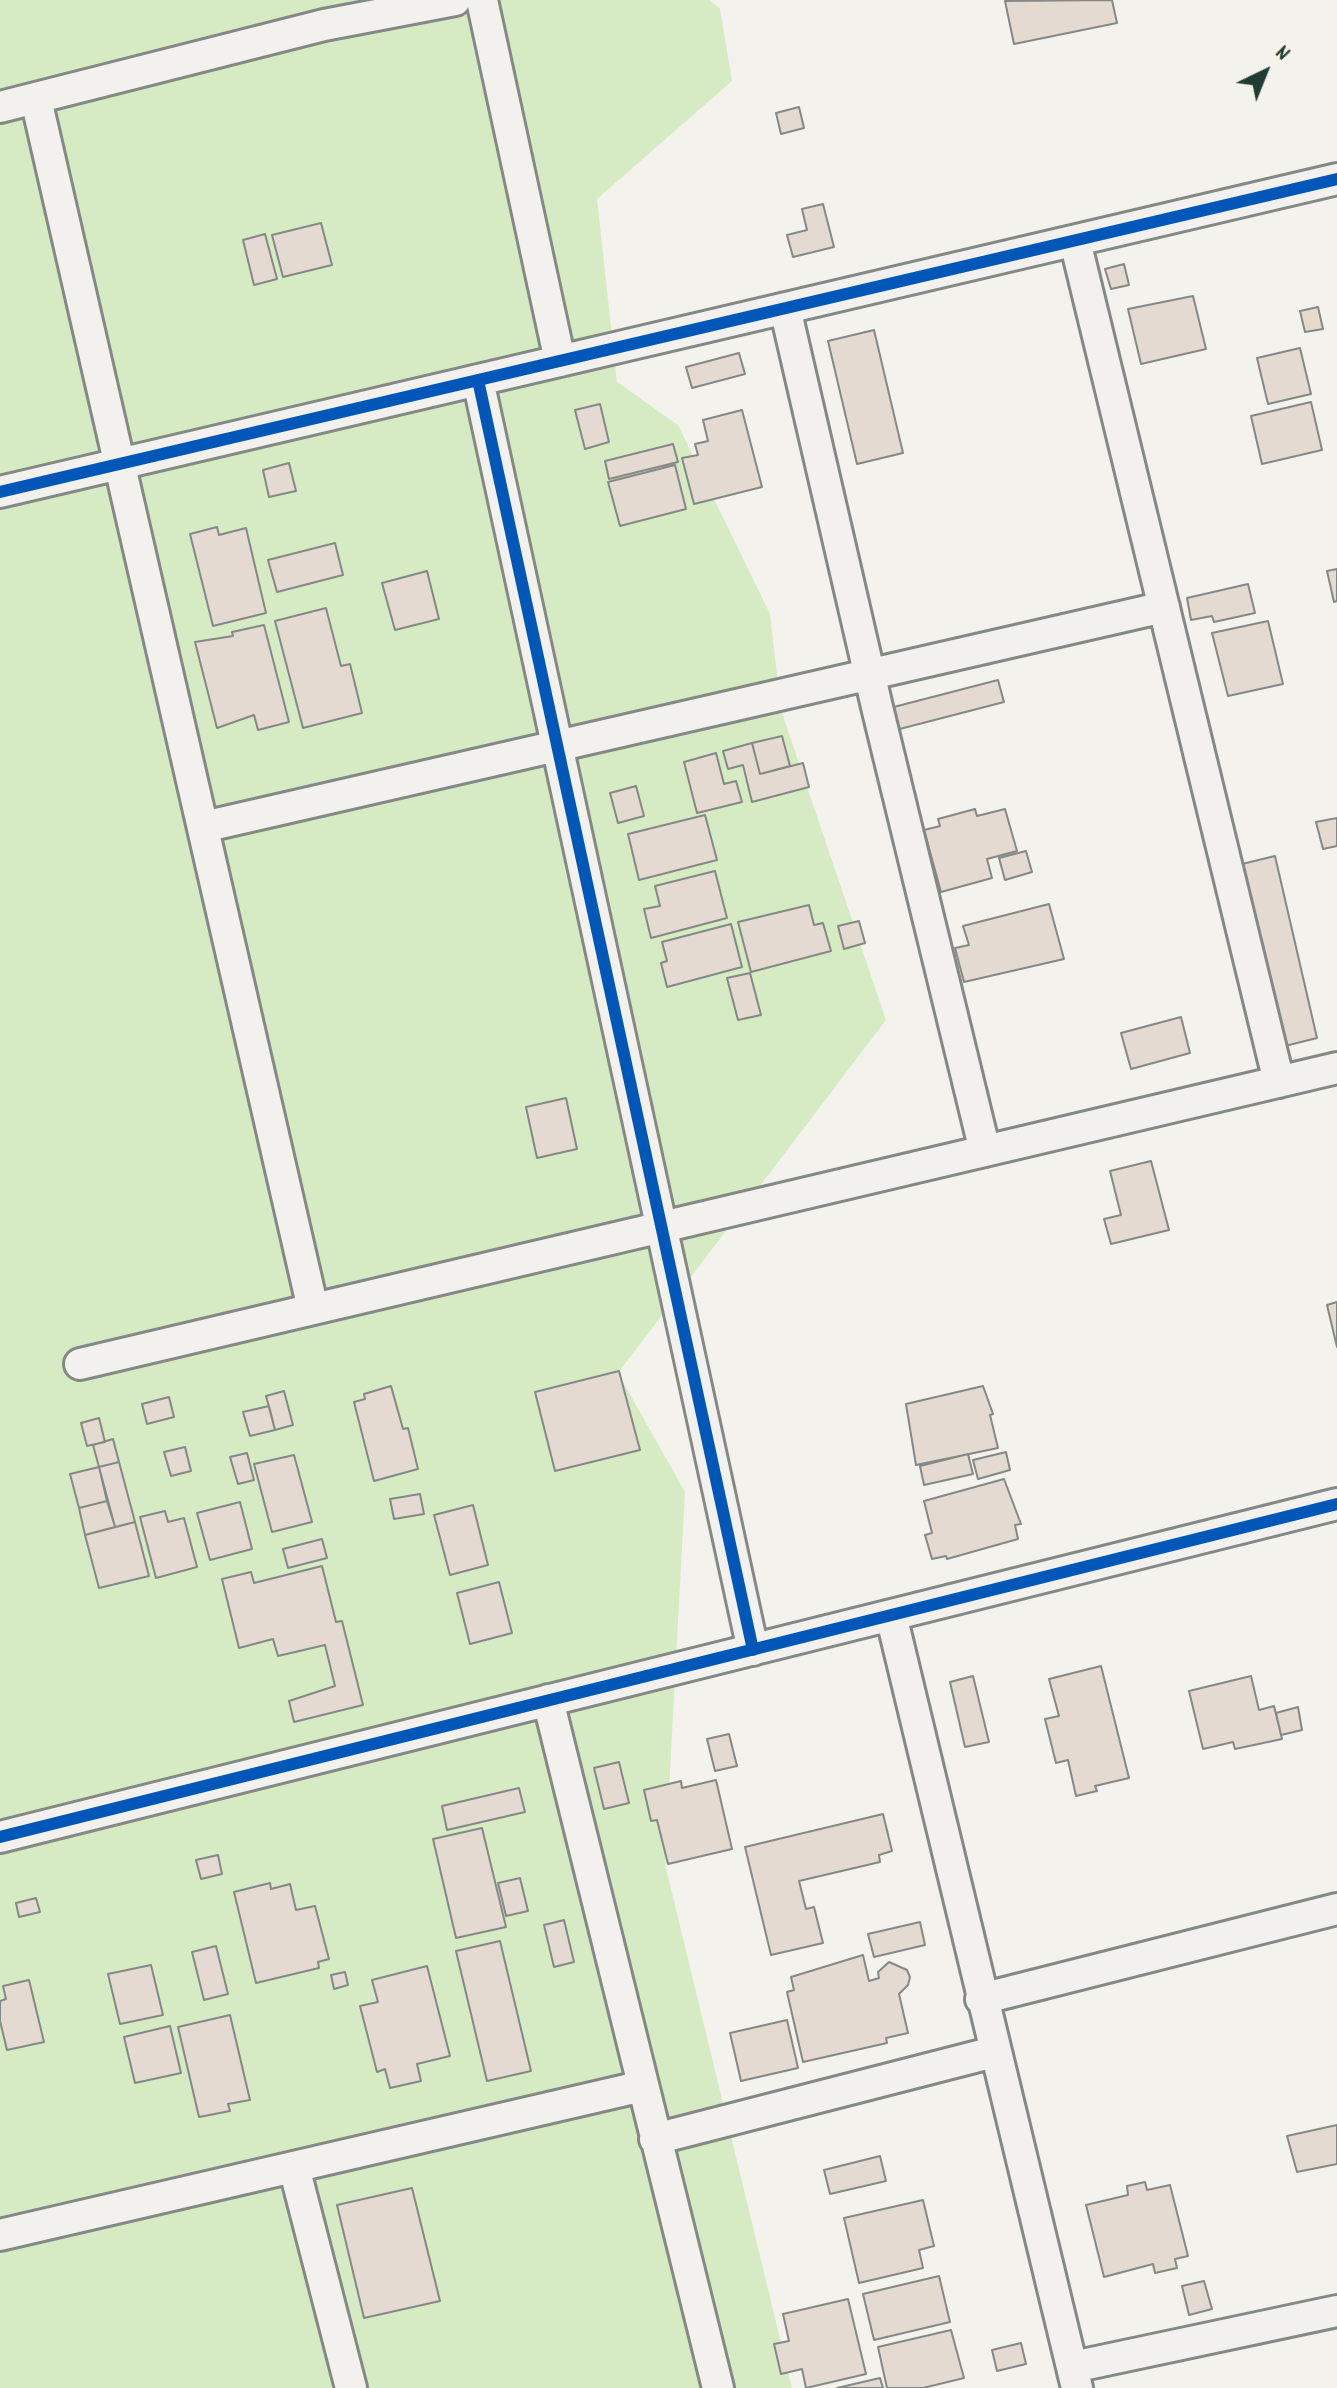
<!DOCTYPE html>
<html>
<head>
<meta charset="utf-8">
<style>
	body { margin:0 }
	#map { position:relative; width:1337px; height:2388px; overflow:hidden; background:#f4f2ec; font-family:Dekko,sans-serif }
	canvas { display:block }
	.north { position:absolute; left:1225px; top:32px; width:80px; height:80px; -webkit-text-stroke:6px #f7f3e8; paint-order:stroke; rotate:43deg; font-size:22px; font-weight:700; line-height:32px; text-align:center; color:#1f3d34 }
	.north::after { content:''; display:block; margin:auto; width:28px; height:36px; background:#1f3d34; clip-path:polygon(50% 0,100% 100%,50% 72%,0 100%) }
</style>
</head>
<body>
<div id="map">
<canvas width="1337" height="2388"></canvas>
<div class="north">N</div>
</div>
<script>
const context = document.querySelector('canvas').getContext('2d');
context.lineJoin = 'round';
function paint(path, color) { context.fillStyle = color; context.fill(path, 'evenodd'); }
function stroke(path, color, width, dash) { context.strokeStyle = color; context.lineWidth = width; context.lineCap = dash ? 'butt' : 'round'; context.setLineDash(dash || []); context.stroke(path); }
const green = new Path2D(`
	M0,0h710l10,9 12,72 -135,118 20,183 61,43 92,189 11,96 105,310 -268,353 67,119 -20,372 127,524h-792z`);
const building = new Path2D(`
	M1112,0l5,23 -103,21 -9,-43z
	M799,107l5,21 -23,6 -5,-21z
	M823,204l11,43 -41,10 -6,-22 20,-5 -5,-21z
	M321,223l11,42 -49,12 -11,-42z
	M265,234l12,45 -23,6 -11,-45z
	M1124,264l5,21 -18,4 -6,-20z
	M1193,296l13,53 -65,15 -13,-55z
	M1318,307l5,22 -18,3 -5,-21z
	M874,330l29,123 -46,11 -29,-123z
	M1300,348l11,46 -43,10 -11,-46z
	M739,353l6,21 -53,14 -6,-21z
	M1311,402l11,48 -60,14 -11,-48z
	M600,404l9,38 -24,7 -10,-39z
	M742,410l20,77 -68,17 -12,-46 16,-3 -3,-11 13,-3 -5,-21z
	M673,444l5,18 -69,17 -4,-18z
	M289,463l7,28 -27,6 -6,-27z
	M675,465l11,44 -66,17 -12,-44z
	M217,527l2,8 27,-7 20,85 -53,13 -23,-92z
	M335,543l8,32 -66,17 -9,-32z
	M1337,569v32l-3,1 -7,-31z
	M427,571l12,48 -44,11 -13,-47z
	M1248,584l7,29 -41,9 -2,-6 -21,4 -4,-22z
	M326,608l15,58 9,-2 12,49 -59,15 -28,-107z
	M1268,621l15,63 -55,12 -16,-63z
	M264,625l25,97 -31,8 -4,-15 -37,13 -22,-86 38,-6 -1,-4z
	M998,680l6,22 -112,29 -6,-22z
	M782,736l8,30 -30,8 -8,-31z
	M752,743l8,31 43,-11 6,24 -57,15 -9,-37 -15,4 -5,-18z
	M716,753l8,31 12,-3 6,21 -45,11 -13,-51z
	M636,786l8,30 -26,7 -8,-30z
	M975,809l2,7 28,-7 12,42 -30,8 5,19 -51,14 -17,-62 16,-4 -2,-7z
	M705,815l12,45 -78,20 -11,-46z
	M1337,818v28l-14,3 -7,-27z
	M1026,851l6,21 -27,8 -6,-22z
	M1275,856l42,182 -32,8 -43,-182z
	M715,871l12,47 -76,20 -7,-29 16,-3 -5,-20z
	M1049,904l15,55 -100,23 -9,-34 14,-3 -6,-19z
	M809,905l5,20 9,-2 8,28 -80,21 -13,-50z
	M859,921l6,22 -21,6 -6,-23z
	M731,924l11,43 -75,20 -6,-24 6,-2 -5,-19z
	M750,973l11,42 -23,5 -11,-42z
	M1181,1017l9,36 -59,16 -10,-36z
	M566,1098l11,51 -40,9 -11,-51z
	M1151,1161l18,69 -58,14 -7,-25 17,-4 -11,-44z
	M1337,1302v45l-10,-42z
	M619,1371l21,79 -85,21 -20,-79z
	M391,1386l12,43 5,-1 10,41 -44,12 -20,-79 11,-3 -1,-5z
	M983,1386l10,28 -3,1 8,33 -82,17 -10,-61z
	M284,1391l9,34 -18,5 -9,-34z
	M169,1397l5,20 -27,7 -5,-20z
	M269,1406l6,24 -25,6 -7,-24z
	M99,1418l6,24 -18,4 -6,-23z
	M113,1439l6,23 -20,5 -6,-22z
	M185,1447l6,24 -20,5 -7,-24z
	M1006,1452l4,18 -32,9 -5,-19z
	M247,1453l7,27 -16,4 -8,-27z
	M968,1454l5,20 -49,11 -4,-19z
	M294,1455l18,67 -40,10 -18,-68z
	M119,1462l16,60 -20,5 -16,-60z
	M99,1467l8,34 -28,7 -9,-34z
	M1004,1479l17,45 -6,1 3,14 -71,20 -1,-3 -14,3 -7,-24 7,-2 -8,-32z
	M420,1494l4,20 -30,5 -4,-20z
	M107,1501l8,26 -30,8 -6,-27z
	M240,1502l12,47 -42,11 -13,-47z
	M473,1505l15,60 -38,10 -16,-60z
	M165,1511l3,11 16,-4 13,49 -41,11 -16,-61z
	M135,1522l14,54 -50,12 -14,-53z
	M322,1539l5,19 -39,10 -5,-19z
	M322,1566l14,56 6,-1 21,84 -69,17 -5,-21 46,-15 -10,-41 -47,11 -5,-17 -34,9 -17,-69 29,-7 3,11z
	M499,1582l13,51 -42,11 -13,-51z
	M1101,1666l28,112 -34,8 2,5 -21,5 -8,-36 -12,3 -11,-44 14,-3 -10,-37z
	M973,1676l16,66 -24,5 -15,-65z
	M1251,1676l8,34 15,-4 8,33 -47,10 -2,-7 -30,7 -14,-58z
	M1298,1707l4,23 -21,5 -5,-22z
	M729,1734l8,32 -22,5 -8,-32z
	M619,1762l10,41 -25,6 -10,-41z
	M716,1780l16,69 -64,15 -11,-44 -6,1 -7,-31 37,-9 1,7z
	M519,1788l6,24 -78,18 -5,-24z
	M883,1814l9,37 -13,4 1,7 -81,19 7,28 8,-2 9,36 -52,12 -26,-108z
	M482,1828l24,99 -50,11 -23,-99z
	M218,1855l4,19 -21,5 -5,-19z
	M520,1878l8,33 -22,5 -8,-33z
	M270,1883l1,6 19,-5 6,26 19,-4 14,53 -11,3 1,6 -63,15 -22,-91z
	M36,1898l4,14 -21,5 -3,-14z
	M564,1920l10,42 -20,5 -10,-42z
	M920,1922l5,23 -51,12 -6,-23z
	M500,1941l31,130 -44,10 -31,-130z
	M216,1946l12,48 -24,6 -12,-48z
	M863,1955l6,26 10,-3 -1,-6 11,-10 18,8 3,7 -2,8 -9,9 9,39 -22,5 1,5 -84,19 -16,-70 7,-2 -3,-13z
	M151,1965l12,50 -43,9 -12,-50z
	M427,1966l23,90 -33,8 4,17 -31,7 -5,-19 -8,3 -17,-66 18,-4 -6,-22z
	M345,1972l3,13 -14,4 -3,-14z
	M29,1980l15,62 -37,8 -7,-29v-20l6,-2 -3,-13z
	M230,2015l20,85 -22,4 2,7 -31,6 -21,-90z
	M787,2020l11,48 -57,13 -11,-48z
	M170,2026l11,47 -46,10 -11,-46z
	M1337,2125v39l-40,8 -10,-36z
	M880,2156l6,25 -56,13 -6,-24z
	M1145,2182l2,8 23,-5 18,71 -13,3 2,9 -22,5 -2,-9 -49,13 -18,-72 42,-10 -1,-9z
	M412,2188l28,113 -76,17 -27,-113z
	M923,2200l11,46 -15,4 4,18 -64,15 -15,-65z
	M939,2276l11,46 -76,18 -11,-46z
	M1204,2281l8,28 -23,6 -7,-29z
	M848,2299l18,75 -60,14 -4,-19 -21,5 -7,-30 15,-3 -6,-27z
	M951,2330l13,48 -41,10h-36l-9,-41z
	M1021,2343l5,21 -29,7 -5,-21z
	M880,2378l3,10h-46z`);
const minor = new Path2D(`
	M482,0l78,361
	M36,99l277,1210
	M0,107l324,-82 131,-25
	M1075,241l204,841
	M785,308l92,399 108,444
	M478,380l275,1270
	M0,492l1337,-313
	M203,827l961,-220
	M80,1364l1257,-296
	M891,1615l186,773
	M548,1700l170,688
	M0,1837l1337,-333
	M981,1999l356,-90
	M655,2139l339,-87
	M294,2167l57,221
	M0,2235l643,-149
	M1073,2367l264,-56`);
const cycleway = new Path2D(`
	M478,380l275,1270
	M0,492l1337,-313
	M0,1837l1337,-333`);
paint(green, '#d6ebc3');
paint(building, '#e4dad2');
stroke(building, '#848985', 2);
stroke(minor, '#848985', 36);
stroke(minor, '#f2f1ed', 30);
stroke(cycleway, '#0057b8', 12);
</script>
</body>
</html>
